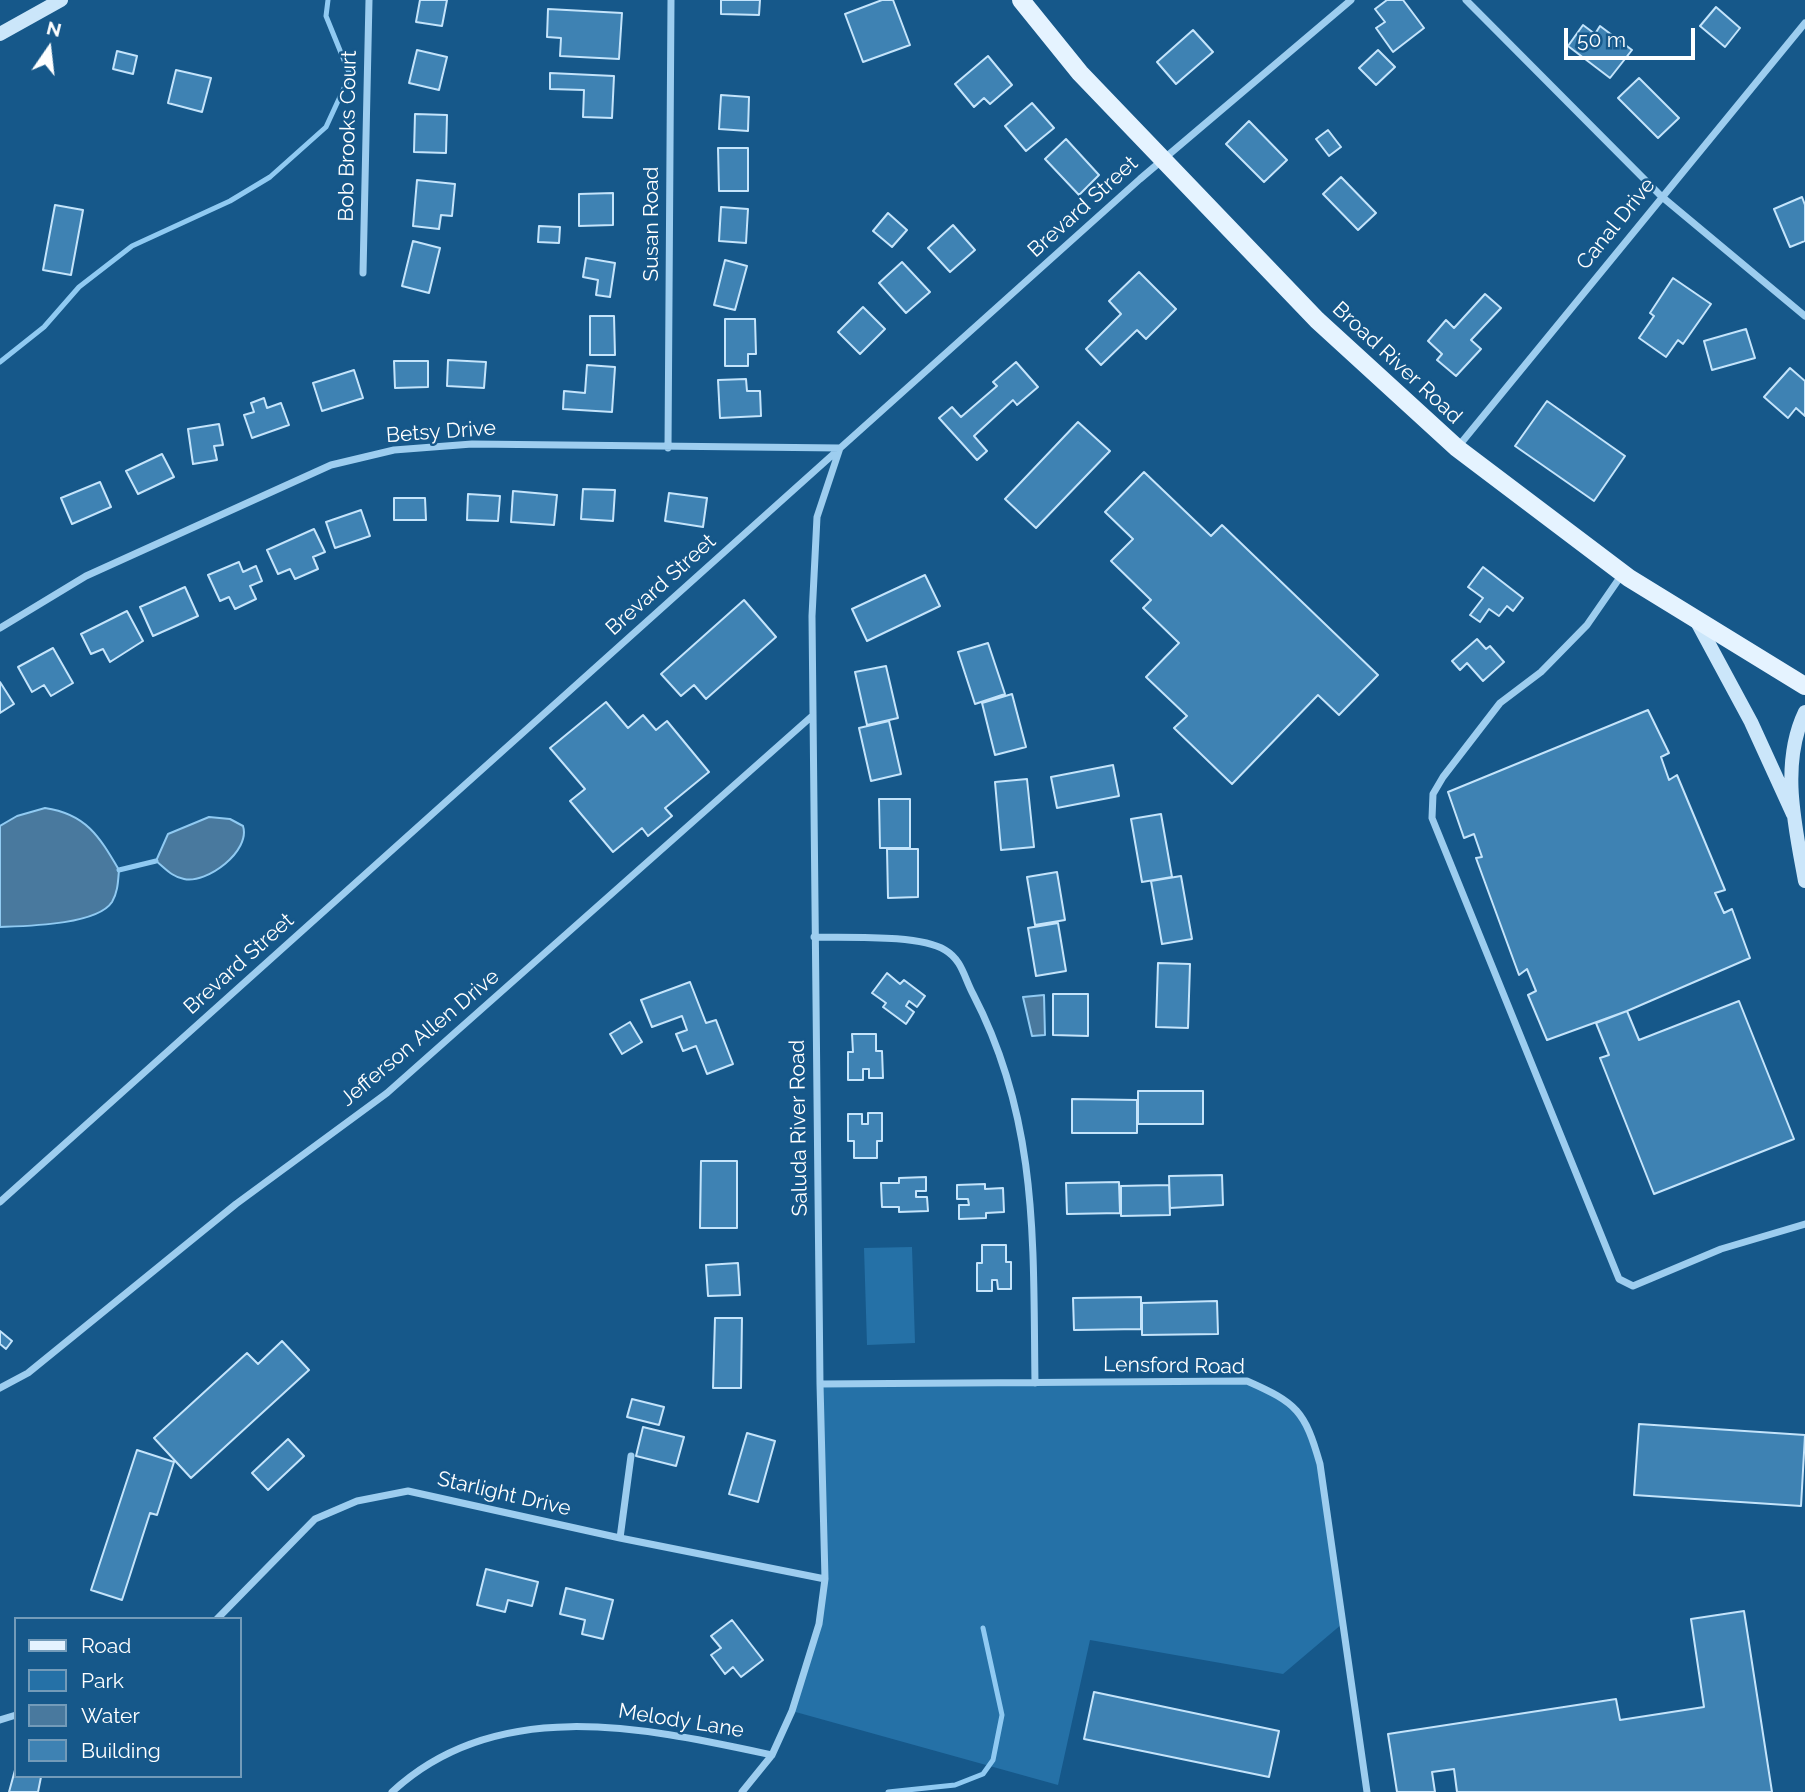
<!DOCTYPE html>
<html>
<head>
<meta charset="utf-8">
<style>
	body { margin:0 }
	#map { position:relative; width:1805px; height:1792px; overflow:hidden; background:#16588a; font-family:Raleway,sans-serif }
	canvas { display:block }
	.legend { position:absolute; left:14px; top:1617px; width:228px; height:161px; box-sizing:border-box; background:#16588a; border:2px solid #739bb9; margin:0; padding:9px 12px; list-style:none; font-size:21px; color:#fff }
	.legend li { display:flex; align-items:center; gap:14px; height:35px }
	.legend b { width:35px; border:2px solid #739bb9 }
	.north { position:absolute; left:14px; top:14px; width:70px; height:70px; -webkit-text-stroke:5px #16588a; paint-order:stroke; rotate:14deg; font-size:19px; font-weight:700; line-height:28px; text-align:center; color:#fff }
	.north::after { content:''; display:block; margin:auto; width:24px; height:32px; background:#fff; clip-path:polygon(50% 0,100% 100%,50% 72%,0 100%) }
	.scale { position:absolute; left:1564px; top:28px; width:131px; height:32px; box-sizing:border-box; border:4px solid #fff; border-top:0; padding-left:9px; font-size:21px; line-height:24px; white-space:nowrap; color:#fff; -webkit-text-stroke:5px #16588a; paint-order:stroke }
</style>
</head>
<body>
<div id="map">
<canvas width="1805" height="1792"></canvas>
<ul class="legend">
<li><b style="height:9px;background:#e5f3ff"></b>Road</li>
<li><b style="height:19px;background:#2571a7"></b>Park</li>
<li><b style="height:19px;background:#49799e"></b>Water</li>
<li><b style="height:19px;background:#3e82b3"></b>Building</li>
</ul>
<div class="north">N</div>
<div class="scale">50 m</div>
</div>
<script>
const context = document.querySelector('canvas').getContext('2d');
context.lineJoin = 'round';
function paint(path, color) { context.fillStyle = color; context.fill(path, 'evenodd'); }
function stroke(path, color, width, dash) { context.strokeStyle = color; context.lineWidth = width; context.lineCap = dash ? 'butt' : 'round'; context.setLineDash(dash || []); context.stroke(path); }
function label(font, color, halo, rows, align = 'center') {
  context.font = font + ' Raleway,sans-serif'; context.lineWidth = 5; context.setLineDash([]); context.textBaseline = 'middle'; context.strokeStyle = halo; context.fillStyle = color; for (const [text, x, y, turn = 0] of rows) {
    context.save(); context.translate(x, y); context.rotate((+turn || 0) * Math.PI / 180); context.textAlign = isNaN(turn) ? turn : align; if (halo) context.strokeText(text, 0, 0); context.fillText(text, 0, 0); context.restore();
  }
}
const green = new Path2D(`
	M912,1247l3,96 -48,2 -3,-97z
	M1247,1381l35,15 35,46 25,182 -59,50 -193,-34 -32,145 -266,-74 16,-44 17,-88 -5,-195z`);
const water = new Path2D(`
	M45,808c41,6 54,28 74,62 -1,11 -1,22 -7,32 -15,23 -86,24 -112,25v-101l17,-10z
	M209,817l21,2 13,7c8,25 -36,58 -59,53 -12,-2 -19,-11 -28,-18l12,-27z
	M1044,995l1,40 -13,1 -9,-39z`);
const stream = new Path2D(`
	M0,362l44,-35 35,-40 53,-41 98,-45 40,-24 56,-50 24,-52 -24,-59 2,-16
	M119,870l37,-9
	M888,1792l67,-7 28,-11 10,-14 9,-45 -19,-87`);
const building = new Path2D(`
	M420,0h27l-5,26 -26,-4z
	M721,0h39l-1,15 -38,-1z
	M882,0h11l17,45 -47,17 -18,-48z
	M1387,0h16l21,28 -31,24 -17,-24 9,-6 -10,-13z
	M1716,7l24,21 -15,19 -25,-21z
	M548,9l74,4 -3,46 -59,-3 1,-18 -14,-1z
	M1583,25l12,9 5,-8 32,24 -22,28 -42,-32z
	M1193,30l20,22 -37,32 -19,-22z
	M417,50l30,7 -8,33 -30,-7z
	M1378,50l17,17 -19,18 -17,-17z
	M117,51l20,5 -4,18 -20,-5z
	M988,56l24,29 -22,19 -6,-6 -10,9 -19,-23z
	M176,70l35,8 -9,34 -34,-9z
	M550,73l64,3 -2,42 -29,-1 1,-27 -34,-1z
	M1639,78l40,40 -21,20 -40,-40z
	M721,95l28,2 -1,34 -29,-2z
	M1032,103l22,25 -28,23 -21,-25z
	M415,114l32,1 -1,38 -32,-1z
	M1249,121l38,39 -23,22 -38,-38z
	M1328,130l13,17 -12,9 -13,-17z
	M1066,139l33,36 -20,20 -34,-36z
	M718,148h30v43h-29z
	M1341,177l35,36 -18,17 -35,-36z
	M417,180l38,4 -3,32 -11,-1 -2,14 -26,-3z
	M613,193v32l-34,1v-32z
	M1802,197l3,8v36l-15,6 -16,-38z
	M55,205l28,5 -12,65 -28,-5z
	M721,207l27,2 -2,34 -27,-2z
	M888,213l19,17 -15,17 -19,-16z
	M953,225l22,25 -25,22 -22,-24z
	M539,226l21,1 -1,16 -21,-1z
	M413,241l27,7 -11,45 -27,-7z
	M586,258l29,5 -5,34 -14,-2 2,-15 -15,-3z
	M725,260l22,6 -12,44 -21,-5z
	M902,262l28,30 -24,21 -27,-30z
	M1139,272l37,37 -30,30 -9,-9 -36,35 -15,-16 35,-35 -12,-13z
	M1673,278l38,26 -28,40 -5,-4 -12,17 -27,-19 15,-22 -4,-3z
	M1485,294l16,14 -30,32 10,9 -25,27 -19,-16 5,-6 -14,-13 18,-21 8,8z
	M863,307l22,22 -25,25 -22,-22z
	M590,316h24l1,39h-25z
	M725,319h30l1,35h-8v12h-23z
	M1746,329l9,29 -43,12 -8,-29z
	M448,360l38,2 -2,26 -37,-2z
	M394,361h34v26l-33,1z
	M1016,362l22,25 -21,18 -4,-5 -39,36 13,15 -10,9 -38,-42 13,-11 9,10 36,-31 -4,-4z
	M587,365l28,2 -3,45 -49,-3 1,-18 21,2z
	M1790,368l15,13v35l-9,-8 -8,10 -24,-21z
	M354,370l9,28 -41,13 -9,-28z
	M746,379l1,12h13l1,25 -41,2 -2,-38z
	M264,398l3,10 14,-5 8,22 -37,13 -8,-23 10,-3 -3,-9z
	M1547,401l78,55 -31,45 -79,-55z
	M1078,422l32,29 -74,77 -31,-29z
	M219,424l4,21 -9,1 3,14 -24,4 -5,-35z
	M162,454l12,23 -36,17 -12,-23z
	M1144,472l67,64 11,-11 156,150 -39,40 -21,-20 -86,89 -58,-56 13,-12 -41,-39 33,-34 -36,-35 8,-8 -40,-39 22,-22 -28,-27z
	M100,482l11,25 -39,17 -11,-26z
	M583,489l32,1 -2,31 -32,-2z
	M513,491l44,4 -3,30 -43,-3z
	M669,493l38,5 -4,29 -38,-6z
	M468,494l32,2 -2,25 -31,-1z
	M394,498h31l1,22h-32z
	M361,510l9,26 -35,12 -9,-26z
	M314,529l11,23 -12,5 5,12 -23,10 -5,-10 -12,5 -11,-24z
	M239,562l4,10 13,-6 6,15 -12,5 6,13 -21,10 -6,-12 -9,4 -12,-26z
	M1483,567l40,31 -10,13 -6,-5 -8,10 -10,-7 -9,13 -10,-7 13,-17 -15,-11z
	M925,575l15,31 -73,35 -15,-32z
	M185,587l13,29 -45,20 -13,-29z
	M744,600l32,37 -70,62 -12,-14 -13,11 -20,-22z
	M127,611l16,30 -33,21 -7,-13 -12,5 -10,-20z
	M1477,639l9,10 4,-3 14,16 -21,19 -16,-18 -7,7 -8,-9z
	M988,643l17,51 -30,10 -17,-52z
	M53,648l20,35 -22,13 -7,-11 -12,7 -14,-25z
	M886,666l12,52 -31,7 -12,-53z
	M0,682l14,22 -14,9z
	M1012,694l14,53 -31,8 -13,-52z
	M606,702l22,26 15,-13 13,15 11,-9 42,51 -44,36 7,8 -24,20 -6,-8 -29,24 -43,-51 15,-12 -35,-41z
	M1648,710l21,43 -8,4 8,23 8,-5 48,115 -10,3 9,20 8,-4 18,49 -123,53 -80,29 -19,-45 8,-4 -9,-22 -8,6 -43,-117 6,-1 -8,-23 -10,4 -16,-46z
	M889,721l12,53 -30,7 -12,-53z
	M1113,765l6,31 -62,12 -6,-31z
	M1027,779l7,68 -33,3 -6,-68z
	M879,799h31v49h-30z
	M1161,814l11,63 -30,5 -11,-63z
	M887,849h31v48l-30,1z
	M1057,872l8,48 -30,5 -8,-48z
	M1181,876l11,63 -30,5 -11,-63z
	M1058,923l8,48 -30,5 -8,-48z
	M1158,963l32,1 -2,64 -32,-1z
	M887,973l13,11 4,-4 21,16 -8,11 -8,-6 -3,5 8,6 -8,12 -23,-17 3,-4 -14,-10z
	M690,982l16,41 10,-3 17,44 -26,10 -11,-28 -13,5 -7,-17 11,-4 -5,-14 -30,11 -11,-27z
	M1053,994h35v42l-35,-1z
	M1739,1001l55,138 -140,55 -54,-136 9,-3 -13,-32 31,-12 12,29z
	M630,1022l12,20 -20,12 -12,-20z
	M852,1034h24v17h6l1,27h-14v-9h-6v11h-15v-28h5z
	M1138,1091h65v33h-65z
	M1072,1099l65,1v33h-65z
	M868,1113h14v28h-5v17h-23v-17h-6v-27h14v10h6z
	M701,1161h36v67h-37z
	M1222,1175l1,30 -53,3 -1,-32z
	M926,1177v14h-10v6h11l1,14 -29,1v-5h-17l-1,-24h18v-5z
	M1119,1182l1,31 -53,1 -1,-31z
	M985,1184v5l18,-1 1,24 -18,1v5l-27,1v-14h10l-1,-6h-11v-14z
	M1169,1185l1,30 -49,1v-30z
	M982,1245h24v17h5v27h-13l-1,-9h-5v11h-15v-28h5z
	M738,1263l2,32 -32,1 -2,-31z
	M1141,1297v32l-67,1 -1,-32z
	M1217,1301l1,33 -76,1v-32z
	M715,1318h27l-1,70h-28z
	M0,1331l12,10 -6,8 -6,-5z
	M282,1341l27,29 -118,108 -37,-40 93,-85 11,11z
	M632,1399l32,8 -5,18 -32,-8z
	M1639,1424l166,11 -4,71 -167,-11z
	M643,1427l41,10 -8,29 -40,-10z
	M747,1433l28,8 -17,61 -29,-8z
	M288,1439l16,17 -36,34 -16,-17z
	M137,1450l37,12 -17,53 -7,-2 -28,87 -31,-10z
	M486,1569l52,13 -6,24 -24,-6 -3,12 -28,-7z
	M566,1588l47,12 -10,39 -21,-5 3,-14 -25,-6z
	M1744,1611l28,181h-315l-3,-23 -22,3 3,20h-38l-9,-58 228,-35 4,21 84,-13 -13,-88z
	M732,1620l31,40 -22,17 -8,-10 -8,7 -14,-19 10,-7 -10,-12z
	M1094,1692l185,39 -10,46 -185,-38z
	M15,1770l1,6 25,1 -3,15h-29z`);
const street = new Path2D(`
	M1466,0l195,196 144,120
	M363,273l6,-273
	M668,448l3,-448
	M1457,448l348,-425
	M1623,573l-36,52 -46,47 -41,31 -57,74 -10,17 -1,24 187,461 14,7 88,-37 84,-25
	M0,628l86,-52 245,-111 63,-15 78,-6 368,4 -23,69 -5,99 8,768 5,195 -6,45 -27,87 -20,44 -30,37
	M814,937c32,1 105,-3 131,13 17,10 19,27 28,44 66,127 60,249 62,389
	M0,1202l1140,-1023 211,-179
	M820,1384l427,-3c50,22 58,30 73,83l47,328
	M0,1388l28,-15 208,-169 151,-111 424,-376
	M620,1538l11,-82
	M217,1619l98,-100 42,-18 51,-10 212,47 205,41
	M0,1720l16,-5
	M392,1792c105,-98 254,-64 380,-37`);
const secondary = new Path2D(`
	M0,34l61,-34
	M1696,620l55,102 42,92
	M1805,712c-25,52 -10,114 0,169`);
const primary = new Path2D(`
	M1021,0l59,73 237,247 140,128 172,130 176,108`);
const streetNames = [
	["Bob Brooks Court",348,136,-89],
	["Brevard Street",1083,207,-42],
	["Susan Road",652,224,-90],
	["Canal Drive",1616,224,-51],
	["Broad River Road",1397,363,43],
	["Betsy Drive",441,432,-4],
	["Brevard Street",661,585,-42],
	["Brevard Street",239,964,-42],
	["Jefferson Allen Drive",420,1038,-40],
	["Saluda River Road",799,1128,-91],
	["Lensford Road",1174,1366,1],
	["Starlight Drive",504,1494,13],
	["Melody Lane",681,1721,9]
];
paint(green, '#2571a7');
paint(water, '#49799e');
stroke(water, '#90caf2', 2);
stroke(stream, '#90caf2', 5);
paint(building, '#3e82b3');
stroke(building, '#c4e4fb', 2);
stroke(street, '#9dcdef', 7);
stroke(secondary, '#cbe6fa', 14);
stroke(primary, '#e5f3ff', 18);
label('21px', '#fff', '#16588a', streetNames);
</script>
</body>
</html>
